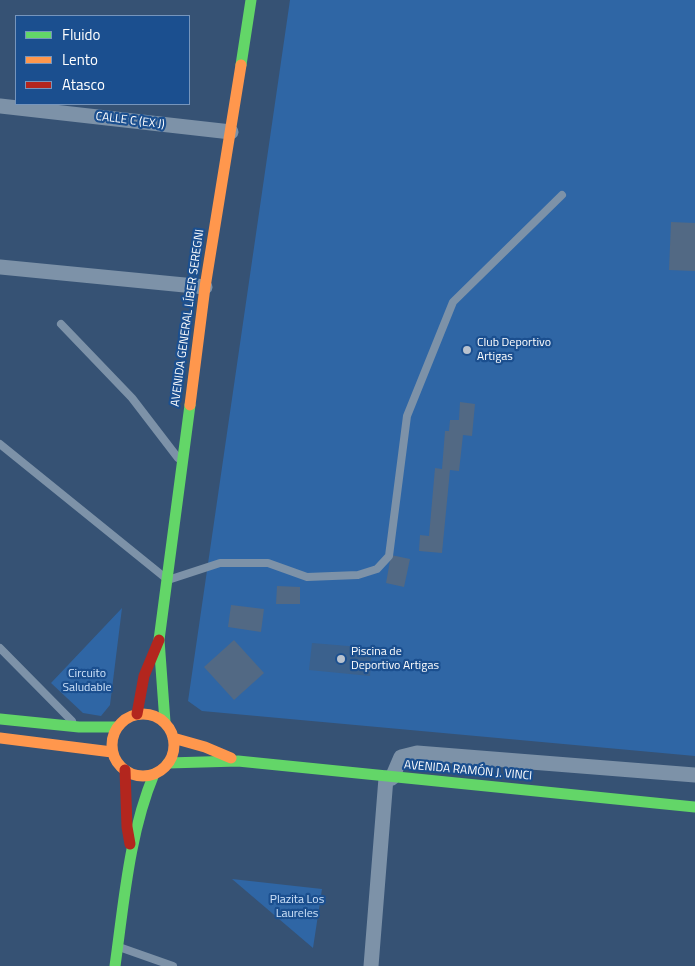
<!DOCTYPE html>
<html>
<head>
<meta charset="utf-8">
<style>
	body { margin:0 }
	#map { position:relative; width:695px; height:966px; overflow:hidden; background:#365274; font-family:"Titillium Web",sans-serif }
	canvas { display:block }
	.legend { position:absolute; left:15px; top:15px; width:175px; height:90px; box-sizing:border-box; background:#1b4f8f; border:1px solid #7695bc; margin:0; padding:6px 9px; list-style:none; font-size:15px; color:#fff }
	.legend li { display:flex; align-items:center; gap:10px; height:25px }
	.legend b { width:25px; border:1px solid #7695bc }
</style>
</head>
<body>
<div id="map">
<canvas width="695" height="966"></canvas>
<ul class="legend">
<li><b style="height:6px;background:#63d668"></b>Fluido</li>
<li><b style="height:6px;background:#ff974d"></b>Lento</li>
<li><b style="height:6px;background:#b3261e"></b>Atasco</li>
</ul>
</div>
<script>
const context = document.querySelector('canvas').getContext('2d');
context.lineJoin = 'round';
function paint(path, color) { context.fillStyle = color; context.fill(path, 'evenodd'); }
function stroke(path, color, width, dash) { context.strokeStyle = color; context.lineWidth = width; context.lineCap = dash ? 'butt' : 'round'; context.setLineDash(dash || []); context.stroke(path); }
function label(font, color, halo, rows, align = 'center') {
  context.font = font + ' "Titillium Web",sans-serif'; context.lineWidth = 4.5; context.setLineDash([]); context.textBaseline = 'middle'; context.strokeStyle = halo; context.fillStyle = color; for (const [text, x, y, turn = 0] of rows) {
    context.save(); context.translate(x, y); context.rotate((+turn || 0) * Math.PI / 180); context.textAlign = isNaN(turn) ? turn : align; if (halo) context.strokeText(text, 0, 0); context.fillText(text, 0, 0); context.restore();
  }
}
const green = new Path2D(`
	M290,0h405v756l-493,-45 -14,-10z
	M122,608l-12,97 -9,11 -18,-3 -32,-30z
	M232,879l90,10 -9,59z`);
const water = new Path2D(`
	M312,643l60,5 -2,28 -61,-6z`);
const building = new Path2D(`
	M671,222l24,1v48l-26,-1z
	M460,402l15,2 -3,32 -9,-1 -4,36 -9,-1 -8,83 -23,-2 1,-16 9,1 6,-68 7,1 3,-38h4l1,-11h9z
	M391,555l19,4 -6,28 -18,-4z
	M277,586l23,1v17h-24z
	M231,605l33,4 -3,23 -33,-5z
	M234,640l30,33 -30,27 -30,-33z`);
const lane = new Path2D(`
	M61,324l71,74 46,60
	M0,444l168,136 52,-17h48l39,14 51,-2 19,-6 12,-13 18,-140 46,-114 109,-107
	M0,648l72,73
	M119,947l54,19`);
const street = new Path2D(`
	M0,106l231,26
	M0,267l205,20
	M392,778l9,-21 16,-4 278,22
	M371,966l15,-188`);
const fast = new Path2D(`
	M241,65l10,-65
	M0,719l79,8h38
	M165,722l-6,-82 31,-235
	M168,763l70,-2 457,46
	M115,966c9,-64 14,-132 39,-192`);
const slow = new Path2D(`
	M190,405l15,-118 36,-222
	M112 745a31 31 0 1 1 62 0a31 31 0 1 1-62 0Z
	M0,738l112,14
	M173,738l32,9 26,11`);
const jam = new Path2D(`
	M137,714l7,-38 15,-36
	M125,770l2,57 3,17`);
const markers = [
	[467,350,5,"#b9c2ce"],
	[341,659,5,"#b9c2ce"]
];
const streetNames = [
	["CALLE C (EX J)",130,121,7],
	["AVENIDA GENERAL LÍBER SEREGNI",188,318,-82],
	["AVENIDA RAMÓN J. VINCI",468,771,5]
];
const poiNames = [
	["Club Deportivo",477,343],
	["Artigas",477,357],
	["Piscina de",351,652],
	["Deportivo Artigas",351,666]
];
const parkNames = [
	["Circuito",87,674],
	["Saludable",87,688],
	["Plazita Los",297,900],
	["Laureles",297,914]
];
paint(green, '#2f66a5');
paint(water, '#3b618d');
paint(building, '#526984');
stroke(lane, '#7d92a8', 8);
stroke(street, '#7d92a8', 15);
stroke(fast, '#63d668', 11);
stroke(slow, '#ff974d', 11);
stroke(jam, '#b3261e', 11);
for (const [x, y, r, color] of markers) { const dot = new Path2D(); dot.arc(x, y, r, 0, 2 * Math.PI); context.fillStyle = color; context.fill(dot); stroke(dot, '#1b4f8f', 2); }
label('12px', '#fff', '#1b4f8f', streetNames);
label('12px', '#fff', '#1b4f8f', poiNames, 'left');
label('12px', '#cfe3fa', '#1b4f8f', parkNames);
</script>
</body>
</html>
